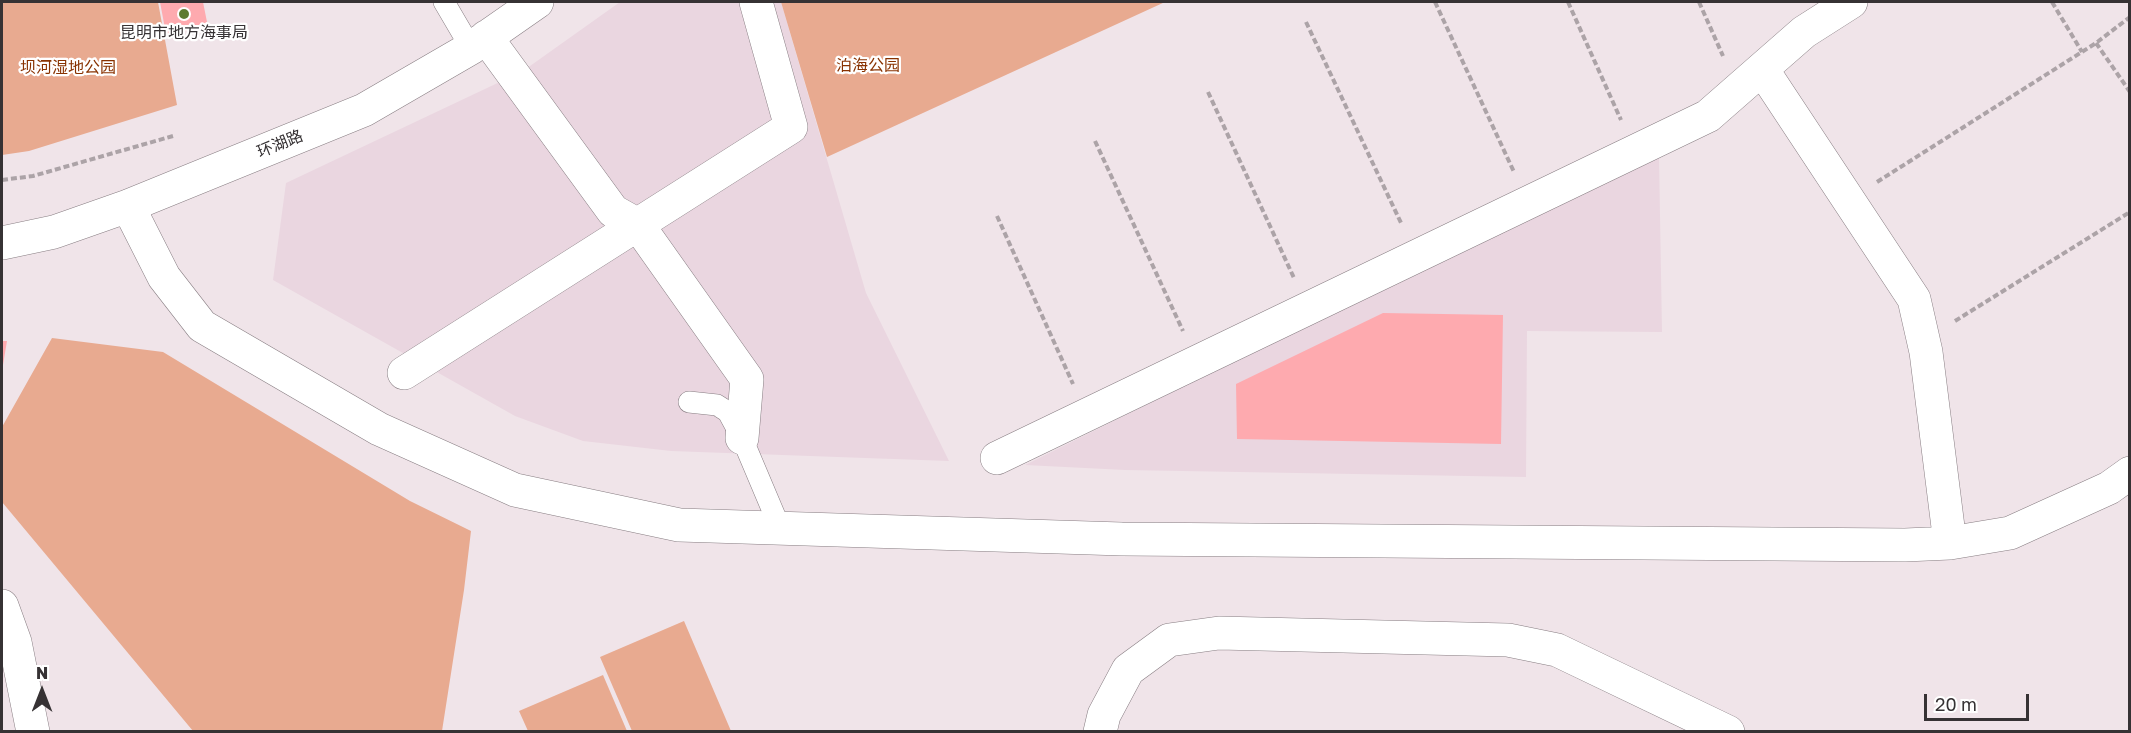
<!DOCTYPE html>
<html>
<head>
<meta charset="utf-8">
<style>
	body { margin:0 }
	#map { position:relative; width:2131px; height:733px; overflow:hidden; background:#f0e4e9; font-family:"Golos Text",sans-serif }
	canvas { display:block }
	.frame { position:absolute; inset:0; border:3px solid #363234; pointer-events:none }
	.north { position:absolute; left:12px; top:661px; width:60px; height:60px; -webkit-text-stroke:4px #fff; paint-order:stroke; rotate:0deg; font-size:16px; font-weight:700; line-height:24px; text-align:center; color:#363234 }
	.north::after { content:''; display:block; margin:auto; width:21px; height:27px; background:#363234; clip-path:polygon(50% 0,100% 100%,50% 72%,0 100%) }
	.scale { position:absolute; left:1924px; top:694px; width:105px; height:27px; box-sizing:border-box; border:3px solid #363234; border-top:0; padding-left:8px; font-size:18px; line-height:21px; white-space:nowrap; color:#363234; -webkit-text-stroke:4px #fff; paint-order:stroke }
</style>
</head>
<body>
<div id="map">
<canvas width="2131" height="733"></canvas>
<div class="frame"></div>
<div class="north">N</div>
<div class="scale">20 m</div>
</div>
<script>
const context = document.querySelector('canvas').getContext('2d');
context.lineJoin = 'round';
function paint(path, color) { context.fillStyle = color; context.fill(path, 'evenodd'); }
function stroke(path, color, width, dash) { context.strokeStyle = color; context.lineWidth = width; context.lineCap = dash ? 'butt' : 'round'; context.setLineDash(dash || []); context.stroke(path); }
function label(font, color, halo, rows, align = 'center') {
  context.font = font + ' "Golos Text","Noto Sans SC",sans-serif'; context.lineWidth = 4.5; context.setLineDash([]); context.textBaseline = 'middle'; context.strokeStyle = halo; context.fillStyle = color; for (const [text, x, y, turn = 0] of rows) {
    context.save(); context.translate(x, y); context.rotate((+turn || 0) * Math.PI / 180); context.textAlign = isNaN(turn) ? turn : align; if (halo) context.strokeText(text, 0, 0); context.fillText(text, 0, 0); context.restore();
  }
}
const built = new Path2D(`
	M620,2h161l85,291 83,168 -278,-10 -88,-10 -68,-25 -242,-136 13,-97 237,-112z
	M1659,157l3,175 -135,-1 -1,146 -401,-7 -100,-5 502,-249z`);
const green = new Path2D(`
	M2,2h156l19,103 -148,46 -27,4z
	M781,2h384l-338,155z
	M52,338l111,14 247,149 61,30 -7,59 -22,141h-249l-191,-229v-75z
	M684,621l47,110h-99l-32,-74z
	M603,675l24,56h-99l-9,-20z`);
const building = new Path2D(`
	M160,2h43l5,25 -42,7z
	M1383,313l120,2 -2,129 -264,-5 -1,-55z
	M2,341h5l-4,24h-1z`);
const path = new Path2D(`
	M1435,2l79,170
	M1568,2l53,118
	M1699,2l24,54
	M2052,2l30,50
	M1306,22l96,203
	M2096,43l34,49
	M1208,92l86,186
	M1095,141l88,190
	M2,180l31,-4 140,-40
	M1877,182l219,-139 34,-26
	M997,216l76,168
	M1955,321l175,-109`);
const lane = new Path2D(`
	M444,2l27,46
	M689,402l28,3 11,7 14,26 38,90`);
const street = new Path2D(`
	M486,37l127,174 25,14 109,154 -5,59
	M1762,69l152,230 12,53 24,191
	M128,206l36,71 38,49 177,103 136,61 164,35 443,14 783,6 45,-2 60,-10 99,-45 21,-15
	M2,243l52,-11 74,-26 236,-96 107,-62 66,-46
	M404,373l387,-246 -35,-125
	M997,458l711,-342 96,-84 47,-30
	M2,606l13,36 18,90
	M1100,732l4,-17 24,-45 41,-30 50,-7 289,7 49,10 171,82`);
const markers = [
	[184,14,6,"#5e7b30"]
];
const poiNames = [
	["昆明市地方海事局",184,33]
];
const parkNames = [
	["泊海公园",868,66],
	["坝河湿地公园",68,68]
];
const streetNames = [
	["环湖路",280,144,-22]
];
paint(built, '#ead6e0');
paint(green, '#e8aa90');
paint(building, '#feaaaf');
stroke(lane, '#877d82', 22);
stroke(street, '#877d82', 34);
stroke(path, '#aca3a7', 4, [6, 3]);
stroke(lane, '#fff', 21);
stroke(street, '#fff', 33);
for (const [x, y, r, color] of markers) { const dot = new Path2D(); dot.arc(x, y, r, 0, 2 * Math.PI); context.fillStyle = color; context.fill(dot); stroke(dot, '#fff', 2); }
label('16px', '#363234', '#fff', poiNames);
label('16px', '#883200', '#fff', parkNames);
label('16px', '#363234', '#fff', streetNames);
</script>
</body>
</html>
